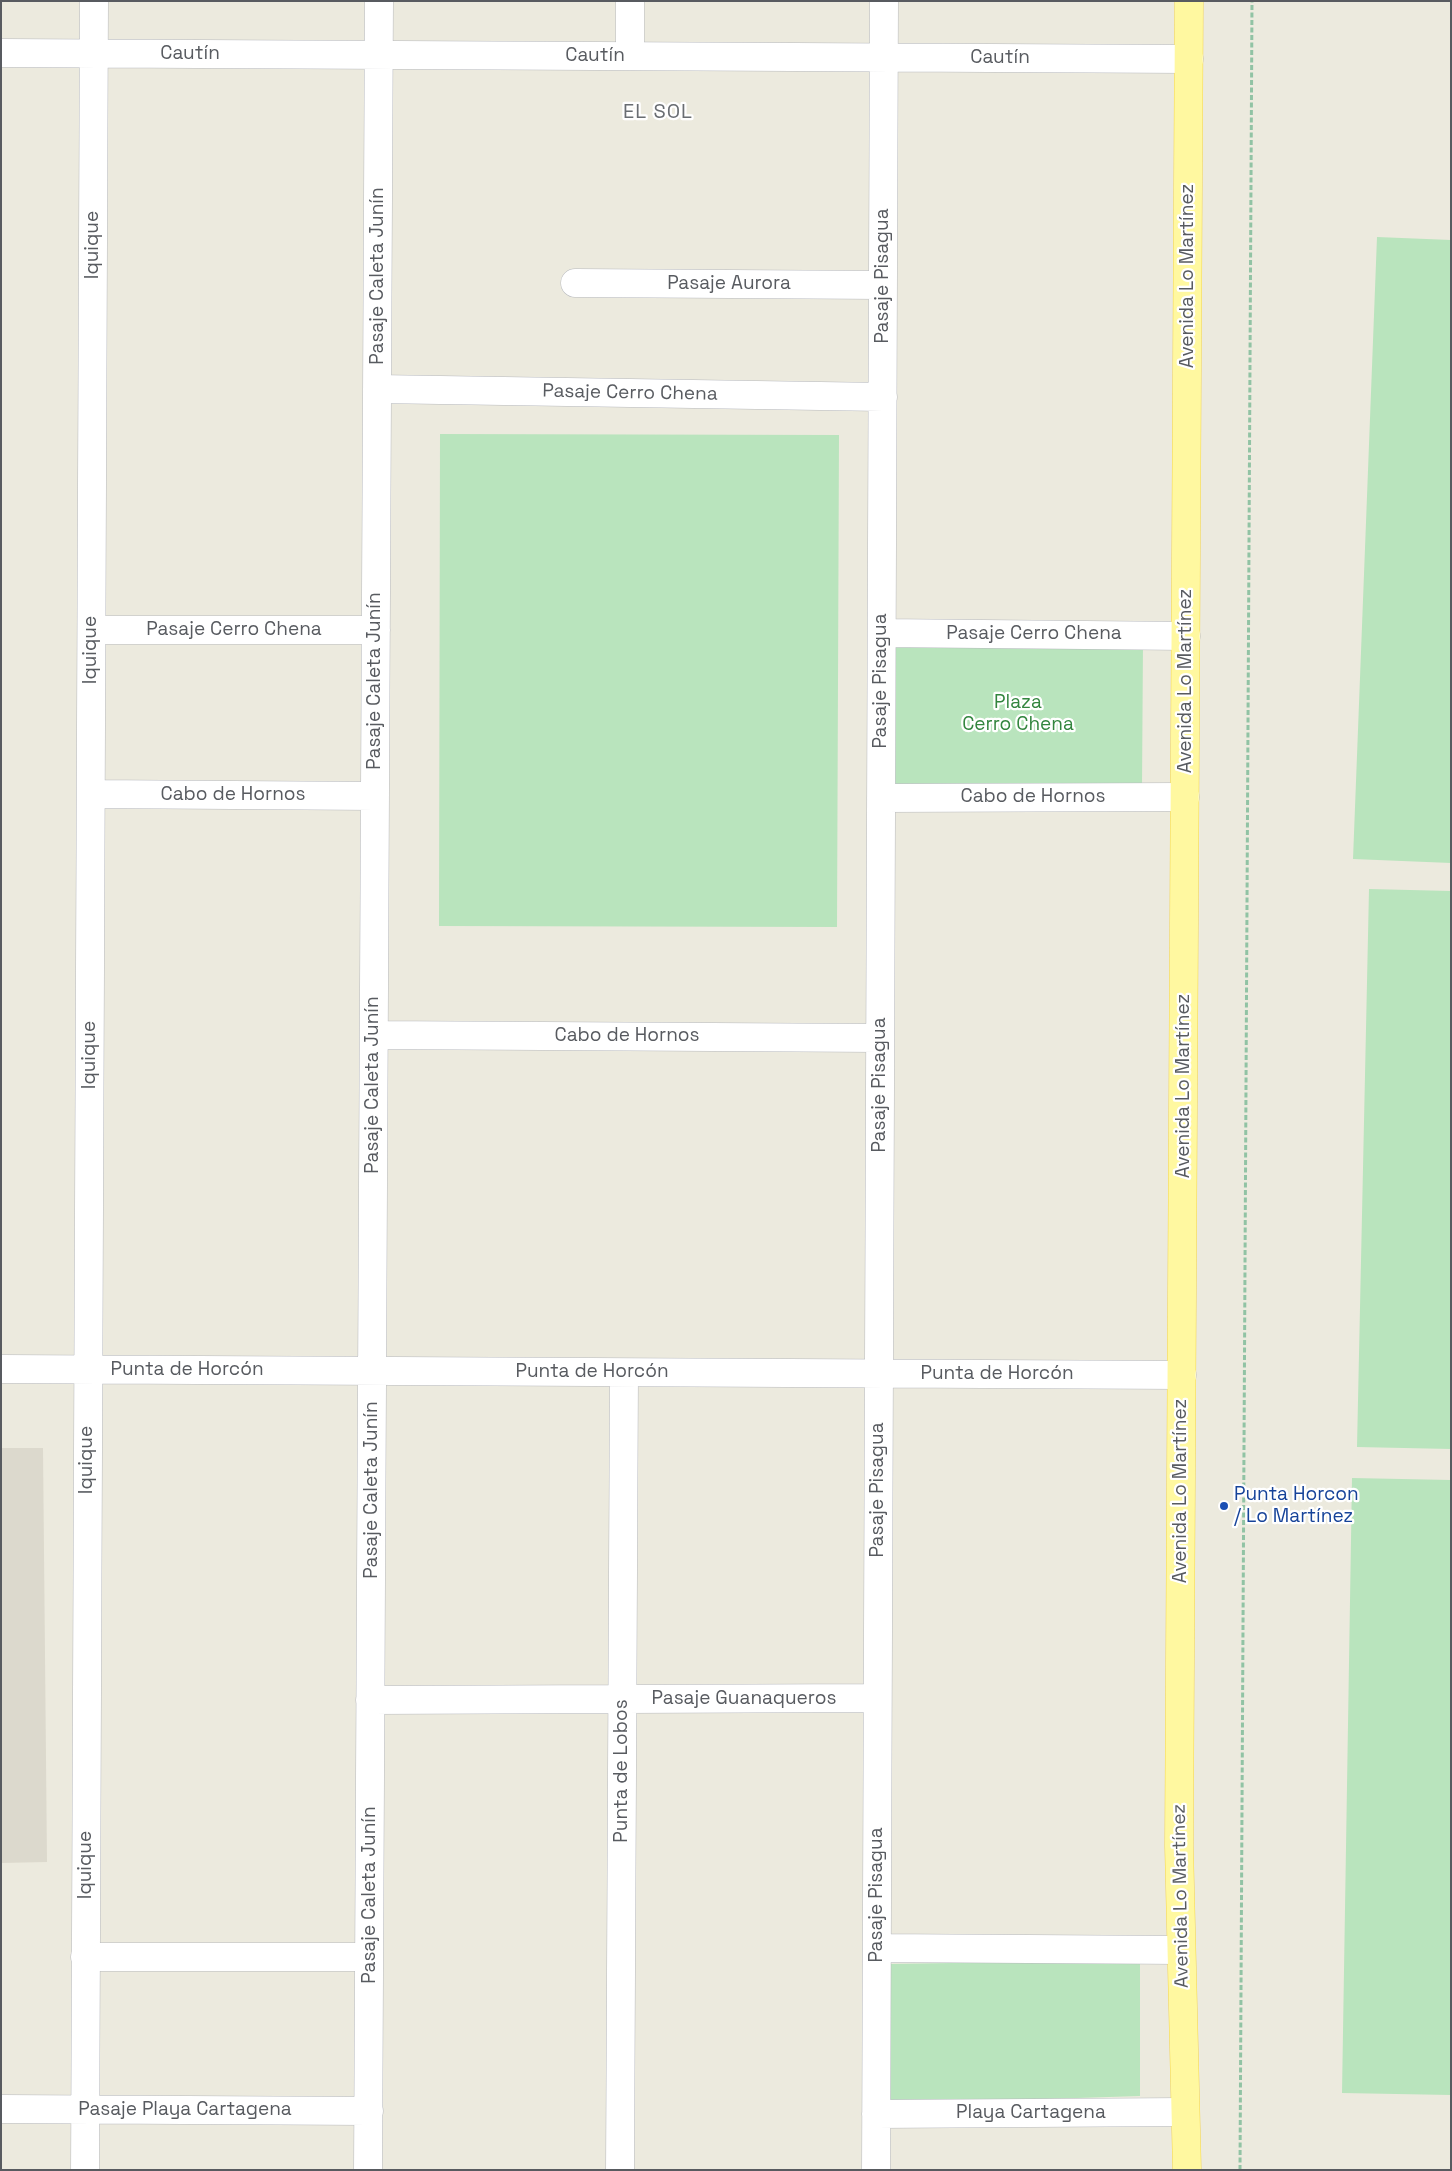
<!DOCTYPE html>
<html>
<head>
<meta charset="utf-8">
<style>
	body { margin:0 }
	#map { position:relative; width:1452px; height:2171px; overflow:hidden; background:#eceade; font-family:"Space Grotesk",sans-serif }
	canvas { display:block }
	.frame { position:absolute; inset:0; border:2px solid #585b60; pointer-events:none }
</style>
</head>
<body>
<div id="map">
<canvas width="1452" height="2171"></canvas>
<div class="frame"></div>
</div>
<script>
const context = document.querySelector('canvas').getContext('2d');
context.lineJoin = 'round';
function paint(path, color) { context.fillStyle = color; context.fill(path, 'evenodd'); }
function stroke(path, color, width, dash) { context.strokeStyle = color; context.lineWidth = width; context.lineCap = dash ? 'butt' : 'round'; context.setLineDash(dash || []); context.stroke(path); }
function label(font, color, halo, rows, align = 'center') {
  context.font = font + ' "Space Grotesk",sans-serif'; context.lineWidth = 4.5; context.setLineDash([]); context.textBaseline = 'middle'; context.strokeStyle = halo; context.fillStyle = color; for (const [text, x, y, turn = 0] of rows) {
    context.save(); context.translate(x, y); context.rotate((+turn || 0) * Math.PI / 180); context.textAlign = isNaN(turn) ? turn : align; if (halo) context.strokeText(text, 0, 0); context.fillText(text, 0, 0); context.restore();
  }
}
const education = new Path2D(`
	M1,1448h42l4,414 -46,1z`);
const green = new Path2D(`
	M1377,237l74,3v623l-98,-4z
	M440,434l399,1 -2,492 -398,-1z
	M894,640l249,2 -1,145 -247,-1z
	M1369,889l82,2v558l-94,-2z
	M1352,1478l99,2v615l-109,-2z
	M1140,1960v136l-250,8 -1,-140z`);
const path = new Path2D(`
	M1240,2170l12,-2169`);
const minor = new Path2D(`
	M1,53l1188,6
	M630,56v-55
	M575,283l308,2
	M377,389l506,8
	M92,630h284
	M882,633l304,3
	M91,794l284,2
	M881,798l304,-1
	M374,1035l506,3
	M1,1369l1181,6
	M370,1700l507,-2
	M877,1948l304,2
	M85,1957h284
	M1,2109l368,2
	M876,2114l309,-2
	M85,2170l9,-2169
	M368,2170l11,-2169
	M620,2170l4,-797
	M876,2170l8,-2169`);
const major = new Path2D(`
	M1187,2170l-8,-324 10,-1845`);
const markers = [
	[1224,1506,5,"#1a4fb4"]
];
const streetNames = [
	["Cautín",190,54],
	["Cautín",595,56],
	["Cautín",1000,58],
	["Iquique",93,245,-90],
	["Pasaje Caleta Junín",378,276,-90],
	["Pasaje Pisagua",883,276,-90],
	["Avenida Lo Martínez",1188,276,-90],
	["Pasaje Aurora",729,284],
	["Pasaje Cerro Chena",630,393,1],
	["Pasaje Cerro Chena",234,630],
	["Pasaje Cerro Chena",1034,634],
	["Iquique",91,650,-90],
	["Pasaje Caleta Junín",375,681,-90],
	["Pasaje Pisagua",881,681,-90],
	["Avenida Lo Martínez",1186,681,-90],
	["Cabo de Hornos",233,795],
	["Cabo de Hornos",1033,797],
	["Cabo de Hornos",627,1036],
	["Iquique",90,1055,-90],
	["Pasaje Caleta Junín",373,1085,-90],
	["Pasaje Pisagua",880,1085,-90],
	["Avenida Lo Martínez",1184,1086,-90],
	["Punta de Horcón",187,1370],
	["Punta de Horcón",592,1372],
	["Punta de Horcón",997,1374],
	["Iquique",87,1460,-90],
	["Pasaje Caleta Junín",372,1490,-90],
	["Pasaje Pisagua",878,1490,-90],
	["Avenida Lo Martínez",1181,1491,-90],
	["Pasaje Guanaqueros",744,1699],
	["Punta de Lobos",622,1771,-90],
	["Iquique",86,1865,-90],
	["Pasaje Caleta Junín",370,1895,-90],
	["Pasaje Pisagua",877,1895,-90],
	["Avenida Lo Martínez",1181,1896,-91],
	["Pasaje Playa Cartagena",185,2110],
	["Playa Cartagena",1031,2113]
];
const parkNames = [
	["Plaza",1018,703],
	["Cerro Chena",1018,725]
];
const transitNames = [
	["Punta Horcon",1234,1495],
	["/ Lo Martínez",1234,1517]
];
const neighbourhoodNames = [
	["EL SOL",658,113]
];
paint(education, '#dcd9cd');
paint(green, '#b9e4bd');
stroke(minor, '#b7b9be', 29);
stroke(major, '#f4d54f', 29);
stroke(path, '#91c3a4', 3, [5, 2.5]);
stroke(minor, '#fff', 28);
stroke(major, '#fff8a0', 28);
for (const [x, y, r, color] of markers) { const dot = new Path2D(); dot.arc(x, y, r, 0, 2 * Math.PI); context.fillStyle = color; context.fill(dot); stroke(dot, '#fff', 2); }
label('19px', '#585b60', '#fff', streetNames);
label('19px', '#32853e', '#fff', parkNames);
label('19px', '#164399', '#fff', transitNames, 'left');
context.letterSpacing = '1px';
label('20px', '#696d72', '#fff', neighbourhoodNames);
context.letterSpacing = '0px';
</script>
</body>
</html>
